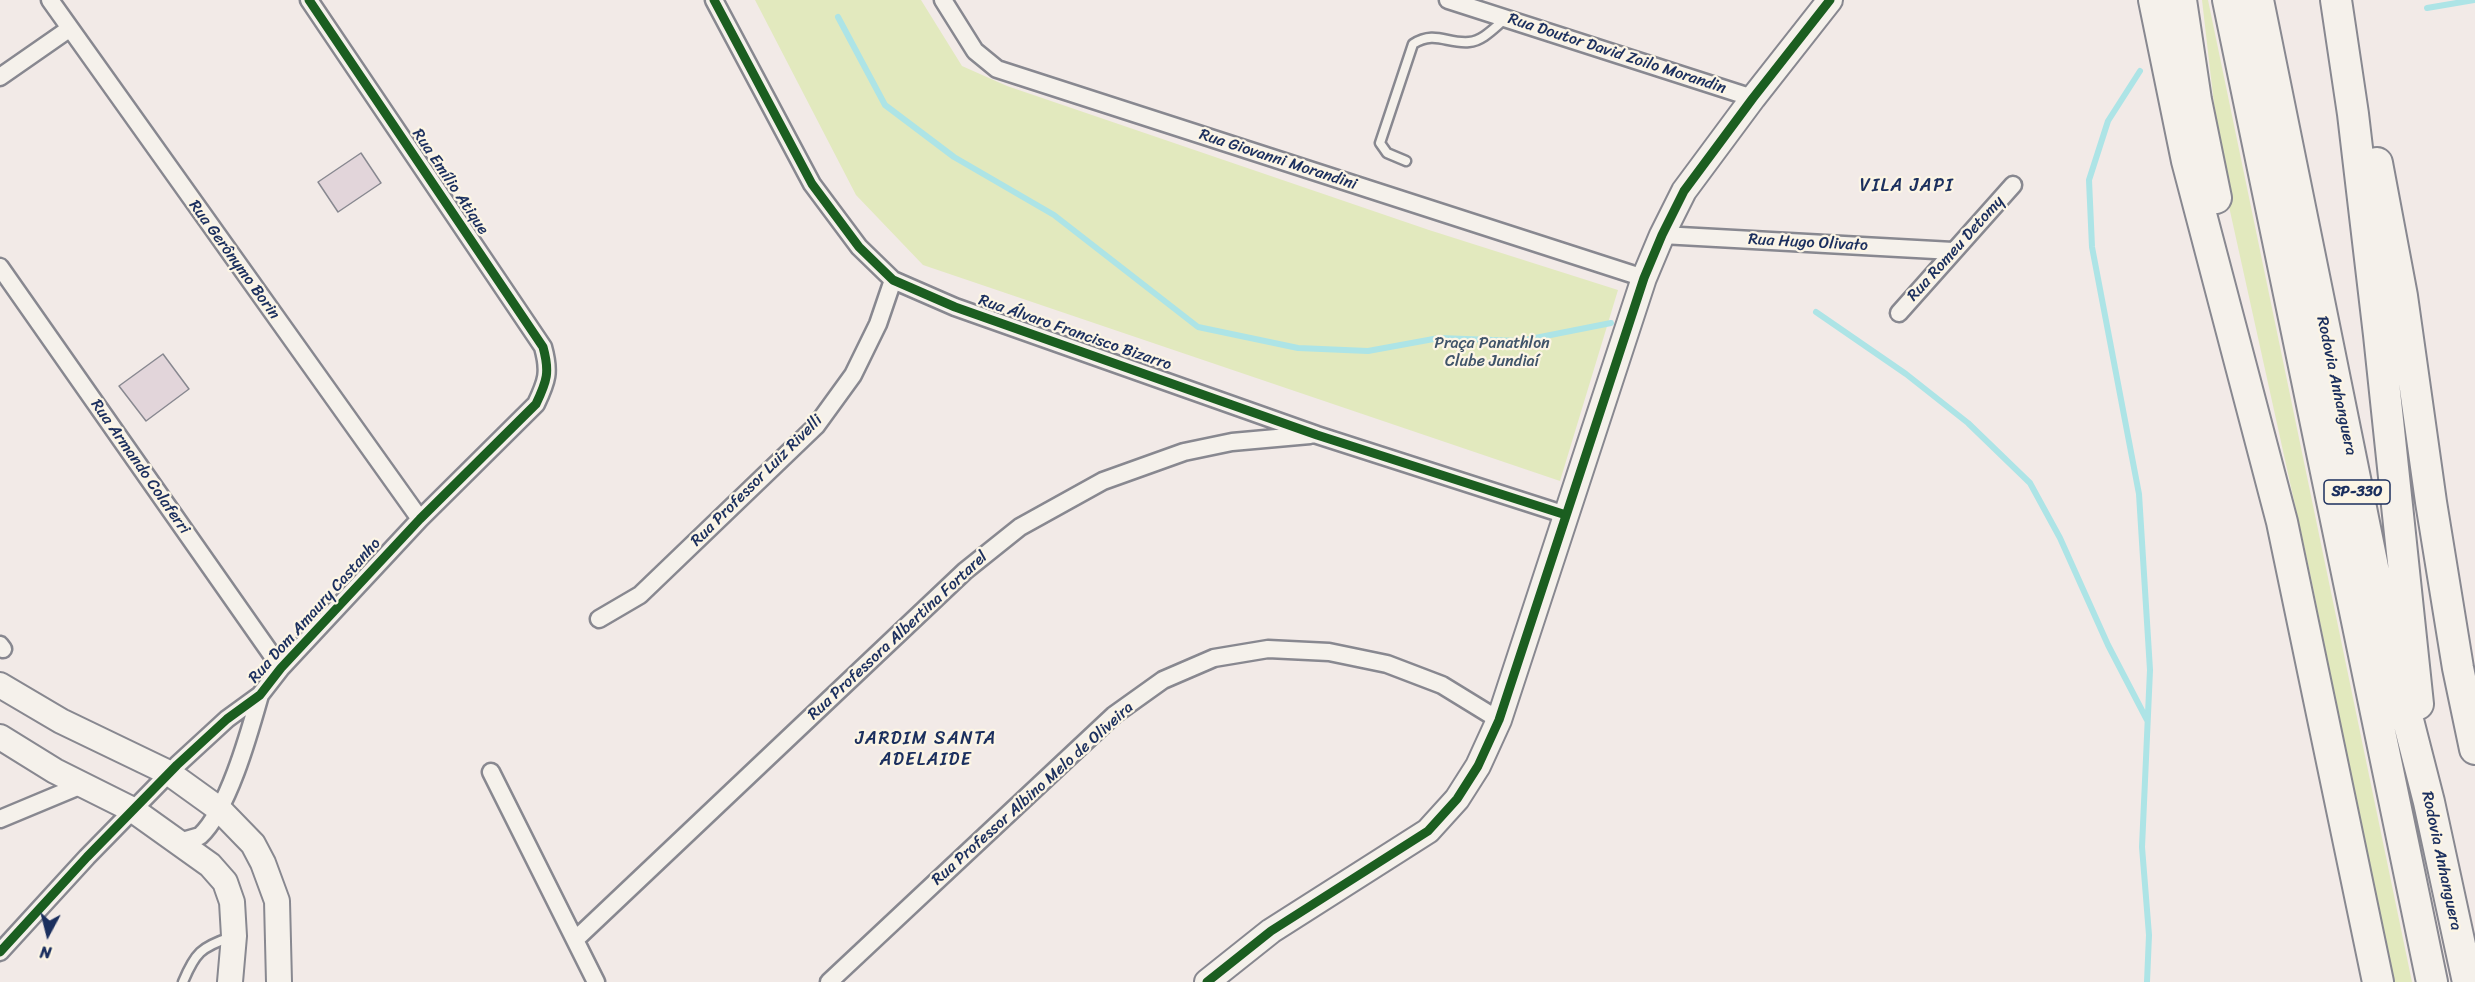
<!DOCTYPE html>
<html>
<head>
<meta charset="utf-8">
<style>
	body { margin:0 }
	#map { position:relative; width:2475px; height:982px; overflow:hidden; background:#f2eae7; font-family:Sriracha,sans-serif }
	canvas { display:block }
	.north { position:absolute; left:18px; top:904px; width:60px; height:60px; -webkit-text-stroke:4px #fcf5e5; paint-order:stroke; rotate:187deg; font-size:16px; font-weight:700; line-height:24px; text-align:center; color:#1b2f5e }
	.north::after { content:''; display:block; margin:auto; width:21px; height:27px; background:#1b2f5e; clip-path:polygon(50% 0,100% 100%,50% 72%,0 100%) }
</style>
</head>
<body>
<div id="map">
<canvas width="2475" height="982"></canvas>
<div class="north">N</div>
</div>
<script>
const context = document.querySelector('canvas').getContext('2d');
context.lineJoin = 'round';
function paint(path, color) { context.fillStyle = color; context.fill(path, 'evenodd'); }
function stroke(path, color, width, dash) { context.strokeStyle = color; context.lineWidth = width; context.lineCap = dash ? 'butt' : 'round'; context.setLineDash(dash || []); context.stroke(path); }
function label(font, color, halo, rows, align = 'center') {
  context.font = font + ' Sriracha,sans-serif'; context.lineWidth = 4.5; context.setLineDash([]); context.textBaseline = 'middle'; context.strokeStyle = halo; context.fillStyle = color; for (const [text, x, y, turn = 0] of rows) {
    context.save(); context.translate(x, y); context.rotate((+turn || 0) * Math.PI / 180); context.textAlign = isNaN(turn) ? turn : align; if (halo) context.strokeText(text, 0, 0); context.fillText(text, 0, 0); context.restore();
  }
}
const green = new Path2D(`
	M755,0h166l41,66 45,20 422,144 189,60 -58,191 -637,-216 -67,-70z
	M2202,0h6l204,982h-19l-83,-409 -80,-362 -10,-55z`);
const stream = new Path2D(`
	M2427,8l47,-8
	M838,17l47,88 69,52 100,58 144,112 100,21 70,3 71,-13 81,3 91,-18
	M2140,71l-32,50 -19,59 3,67 47,247 11,176 -8,177 7,88 -2,47
	M1816,312l90,62 62,49 62,60 30,55 48,107 39,75`);
const building = new Path2D(`
	M361,153l20,30 -43,29 -20,-30z
	M163,354l26,35 -43,32 -27,-35z`);
const lane = new Path2D(`
	M1406,161l-19,-8 -7,-10 33,-99c22,-14 34,0 56,-2 14,-1 26,-15 36,-23
	M183,982c12,-29 18,-35 48,-45`);
const street = new Path2D(`
	M50,0l370,519
	M714,0l98,184 47,63 34,33 62,27 362,128 249,80
	M943,0l32,51 22,18 647,209
	M1448,0l305,98
	M0,77l69,-48
	M1662,235l291,16
	M0,267l281,401
	M1899,313l114,-128
	M599,619l41,-24 176,-169 37,-51 25,-51 15,-44
	M0,645l3,4
	M491,772l105,210
	M0,819l84,-35
	M179,842l21,-6c28,-26 49,-102 60,-141
	M576,939l389,-368 55,-44 83,-46 81,-29 48,-10 78,-7
	M0,952l87,-95 90,-92 50,-46 33,-24 21,-27 139,-149 116,-115c11,-23 14,-32 7,-57l-234,-347
	M829,982l285,-267 49,-35 51,-22 54,-9 61,3 58,12 55,21 57,35`);
const secondary = new Path2D(`
	M0,685l61,36 108,52 50,36 34,35 10,19 14,38 2,81
	M0,737l55,34 78,39 77,55 15,17 7,20 2,34 -4,46
	M1207,982l64,-51 157,-100 29,-32 21,-33 21,-46 145,-442 18,-43 22,-44 69,-93 77,-98`);
const highway = new Path2D(`
	M2154,0l33,161 95,361 96,460
	M2181,0l15,100 20,98
	M2228,0l204,982
	M2258,0l131,646 40,156 39,180
	M2336,0l17,114 26,221 39,369
	M2377,163l25,133 29,206 27,166 17,81`);
const cycleway = new Path2D(`
	M714,0l98,184 47,63 34,33 62,27 362,128 249,80
	M0,952l87,-95 90,-92 50,-46 33,-24 21,-27 139,-149 116,-115c11,-23 14,-32 7,-57l-234,-347
	M1207,982l64,-51 157,-100 29,-32 21,-33 21,-46 145,-442 18,-43 22,-44 69,-93 77,-98`);
const shields = [
	[2357,492,66]
];
const shieldNames = [
	["SP-330",2357,492]
];
const streetNames = [
	["Rua Doutor David Zoilo Morandin",1617,54,18],
	["Rua Giovanni Morandini",1278,160,18],
	["Rua Emílio Atique",450,182,56],
	["Rua Hugo Olivato",1808,243,3],
	["Rua Romeu Detomy",1956,249,-48],
	["Rua Gerônymo Borin",234,260,54],
	["Rua Álvaro Francisco Bizarro",1075,333,19],
	["Rodovia Anhanguera",2336,386,78],
	["Rua Armando Colaferri",140,467,55],
	["Rua Professor Luiz Rivelli",757,481,-45],
	["Rua Dom Amaury Castanho",315,611,-48],
	["Rua Professora Albertina Fortarel",898,636,-43],
	["Rua Professor Albino Melo de Oliveira",1033,794,-42],
	["Rodovia Anhanguera",2441,861,78]
];
const parkNames = [
	["Praça Panathlon",1492,344],
	["Clube Jundiaí",1492,362]
];
const neighbourhoodNames = [
	["VILA JAPI",1907,186],
	["JARDIM SANTA",926,739],
	["ADELAIDE",926,760]
];
paint(green, '#e2e9be');
stroke(stream, '#ade4e6', 6);
paint(building, '#e2d5da');
stroke(building, '#888890', 1.5);
stroke(lane, '#888890', 13);
stroke(street, '#888890', 21);
stroke(secondary, '#888890', 28);
stroke(highway, '#888890', 34);
stroke(lane, '#f5f1eb', 8);
stroke(street, '#f5f1eb', 16);
stroke(secondary, '#f5f1eb', 24);
stroke(highway, '#f5f1eb', 30);
stroke(cycleway, '#1b5e20', 9);
for (const [x, y, w] of shields) { const box = new Path2D(); box.roundRect(x - w / 2, y - 12, w, 24, 4.5); context.fillStyle = '#fcf5e5'; context.fill(box); stroke(box, '#1b2f5e', 1.5); }
label('bold 15px', '#1b2f5e', null, shieldNames);
label('16px', '#1b2f5e', '#fcf5e5', streetNames);
label('16px', '#40546a', '#fcf5e5', parkNames);
context.letterSpacing = '1.5px';
label('18px', '#1b2f5e', '#fcf5e5', neighbourhoodNames);
context.letterSpacing = '0px';
</script>
</body>
</html>
